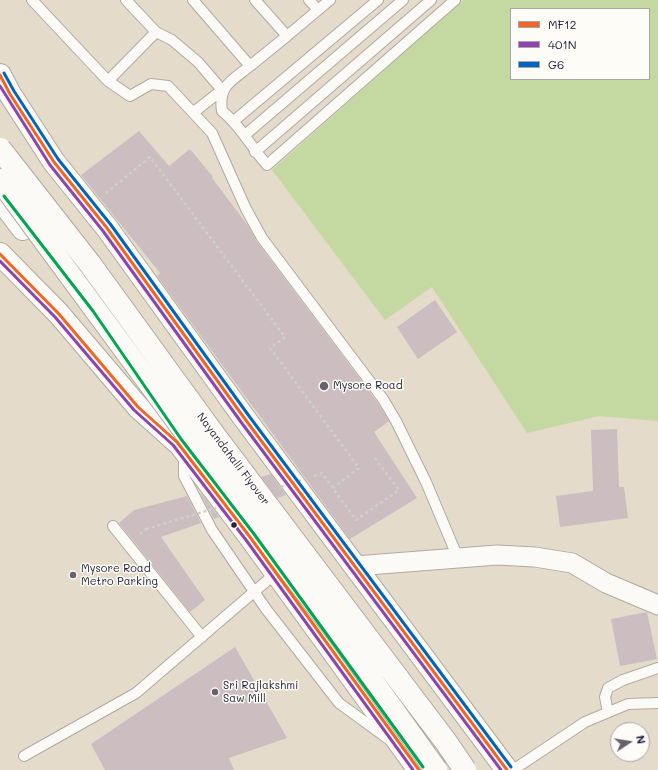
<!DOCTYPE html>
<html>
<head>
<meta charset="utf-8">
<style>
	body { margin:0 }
	#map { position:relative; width:658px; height:770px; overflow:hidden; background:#e4dbca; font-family:Mali,sans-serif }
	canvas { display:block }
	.legend { position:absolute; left:510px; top:8px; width:140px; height:72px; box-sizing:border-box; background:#fdfcf7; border:1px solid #a5a5ac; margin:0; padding:5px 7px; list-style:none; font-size:12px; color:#22223b }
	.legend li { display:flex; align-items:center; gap:8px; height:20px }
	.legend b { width:20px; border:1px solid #a5a5ac }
	.north { position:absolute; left:610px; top:722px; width:40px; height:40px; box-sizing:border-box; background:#fdfcf7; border:1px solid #a5a5ac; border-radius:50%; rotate:78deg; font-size:11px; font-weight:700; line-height:16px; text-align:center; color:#22223b }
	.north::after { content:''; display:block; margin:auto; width:14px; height:18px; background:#66636d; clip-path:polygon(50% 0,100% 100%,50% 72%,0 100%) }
</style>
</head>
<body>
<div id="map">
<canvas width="658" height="770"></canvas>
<ul class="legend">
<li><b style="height:5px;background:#f26522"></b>MF12</li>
<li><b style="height:5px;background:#8e44ad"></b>401N</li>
<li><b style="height:5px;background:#0065bd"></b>G6</li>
</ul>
<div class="north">N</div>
</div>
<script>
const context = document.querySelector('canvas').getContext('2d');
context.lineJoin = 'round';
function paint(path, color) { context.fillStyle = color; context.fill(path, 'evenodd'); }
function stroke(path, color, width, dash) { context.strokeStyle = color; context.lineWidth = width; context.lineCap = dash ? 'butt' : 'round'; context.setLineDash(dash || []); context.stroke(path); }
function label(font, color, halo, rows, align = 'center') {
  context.font = font + ' Mali,sans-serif'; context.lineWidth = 3; context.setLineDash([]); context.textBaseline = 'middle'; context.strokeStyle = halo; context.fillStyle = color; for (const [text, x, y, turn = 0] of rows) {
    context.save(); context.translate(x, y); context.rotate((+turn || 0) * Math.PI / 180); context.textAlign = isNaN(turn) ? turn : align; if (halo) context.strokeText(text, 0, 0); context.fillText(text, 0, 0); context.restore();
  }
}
const green = new Path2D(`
	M463,0h195v421l-59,-5 -72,17 -95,-146 -47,33 -113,-150zM511,9h138v70h-138z`);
const building = new Path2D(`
	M139,131l30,35 21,-17 23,28 -1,1 37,49 8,15 121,161 11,18 -15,11 43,66 -67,41 -193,-263 3,-3 -79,-98z
	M435,300l22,32 -39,27 -21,-32z
	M617,429l2,58h5l4,31 -68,9 -4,-31 37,-5 -2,-61z
	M271,474l15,21 -9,3 -16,-21z
	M200,493h1l18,24 -5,2z
	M187,496l14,27 -40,14 44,63 -15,12 -71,-89 15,-13z
	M647,612l10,47 -37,7 -9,-47z
	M235,647l52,91 -58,20 5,12h-129l-14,-26z`);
const path = new Path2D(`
	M106,193l44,-36 135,180 -15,11 89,120 -26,20
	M314,476l8,-3 34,47 43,-30 -25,-33
	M140,534l6,-5`);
const service = new Path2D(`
	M32,0l76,81 22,15 21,-12 17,2 44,47 34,76 16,29 121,161 13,22 30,61 32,76
	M126,0l30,32 16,8 26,22 24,28 -28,22
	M193,0l57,66c-18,15 -32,19 -28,45 19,15 29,36 45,54l188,-165
	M318,10l12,-10
	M287,36l31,-26 -9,-10
	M250,66l37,-30 -32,-36
	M108,81l48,-49
	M235,120l143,-120
	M245,135l158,-135
	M255,152l176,-152
	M184,454v22l28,54 54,79 73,94 48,35
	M113,526l89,111
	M608,712l-3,-15 3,-9 15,-8 35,-12
	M24,756l112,-63 140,-120
	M513,770l72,-48 43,-18 30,-1`);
const minor = new Path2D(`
	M355,566l142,-11 38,2 37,6 34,20 52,22`);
const tertiary = new Path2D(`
	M0,75l10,19 44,68 53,66 138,191 262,351
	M0,199l23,30
	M166,426l84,111 169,233`);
const trunk = new Path2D(`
	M0,254l59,60 79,93 39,35`);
const pathBridge = new Path2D(`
	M281,487l23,-8
	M146,529l70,-21`);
const trunkBridge = new Path2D(`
	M0,149l90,115 122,168 234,310 19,28
	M0,180l200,272 140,184 96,134`);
const bus1 = new Path2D(`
	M0,75l10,19 44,68 53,66 138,191 262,351
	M0,254l59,60 79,93 39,35 73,95 169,233`);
const bus2 = new Path2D(`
	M0,86l50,79 53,66 138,191 260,348
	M0,261l55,56 79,93 39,35 73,95 167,230`);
const bus3 = new Path2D(`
	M4,73l10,18 44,68 53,66 138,191 262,351`);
const bus4 = new Path2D(`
	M4,196l89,115 88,128 73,95 169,233`);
const markers = [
	[324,386,5,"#66636d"],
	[234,525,3.5,"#22223b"],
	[73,575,4,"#66636d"],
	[215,692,4,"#66636d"]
];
const poiNames = [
	["Mysore Road",333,386],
	["Mysore Road",81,569],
	["Metro Parking",81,582],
	["Sri Rajlakshmi",223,686],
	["Saw Mill",223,699]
];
const streetNames = [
	["Nayandahalli Flyover",233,459,53]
];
paint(green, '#c4d8a2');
paint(building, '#ccbec0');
stroke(service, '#afaaa2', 12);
stroke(minor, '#afaaa2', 21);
stroke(tertiary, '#afaaa2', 24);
stroke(trunk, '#afaaa2', 24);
stroke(path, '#d1cfcc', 2.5, [3, 3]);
stroke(service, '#fbfaf7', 10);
stroke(minor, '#fbfaf7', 19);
stroke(tertiary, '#fbfaf7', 22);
stroke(trunk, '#fbfaf7', 22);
stroke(trunkBridge, '#afaaa2', 24, []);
stroke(pathBridge, '#d1cfcc', 2.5, [3, 3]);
stroke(trunkBridge, '#fbfaf7', 22);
stroke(bus1, '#f26522', 3);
stroke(bus2, '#8e44ad', 3);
stroke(bus3, '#0065bd', 3);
stroke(bus4, '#00a651', 3);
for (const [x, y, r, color] of markers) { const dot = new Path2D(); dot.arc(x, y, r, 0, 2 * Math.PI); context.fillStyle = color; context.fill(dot); stroke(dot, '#fdfcf7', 1.5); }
label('11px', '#22223b', '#fdfcf7', poiNames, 'left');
label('11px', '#22223b', '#fdfcf7', streetNames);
</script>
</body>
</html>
